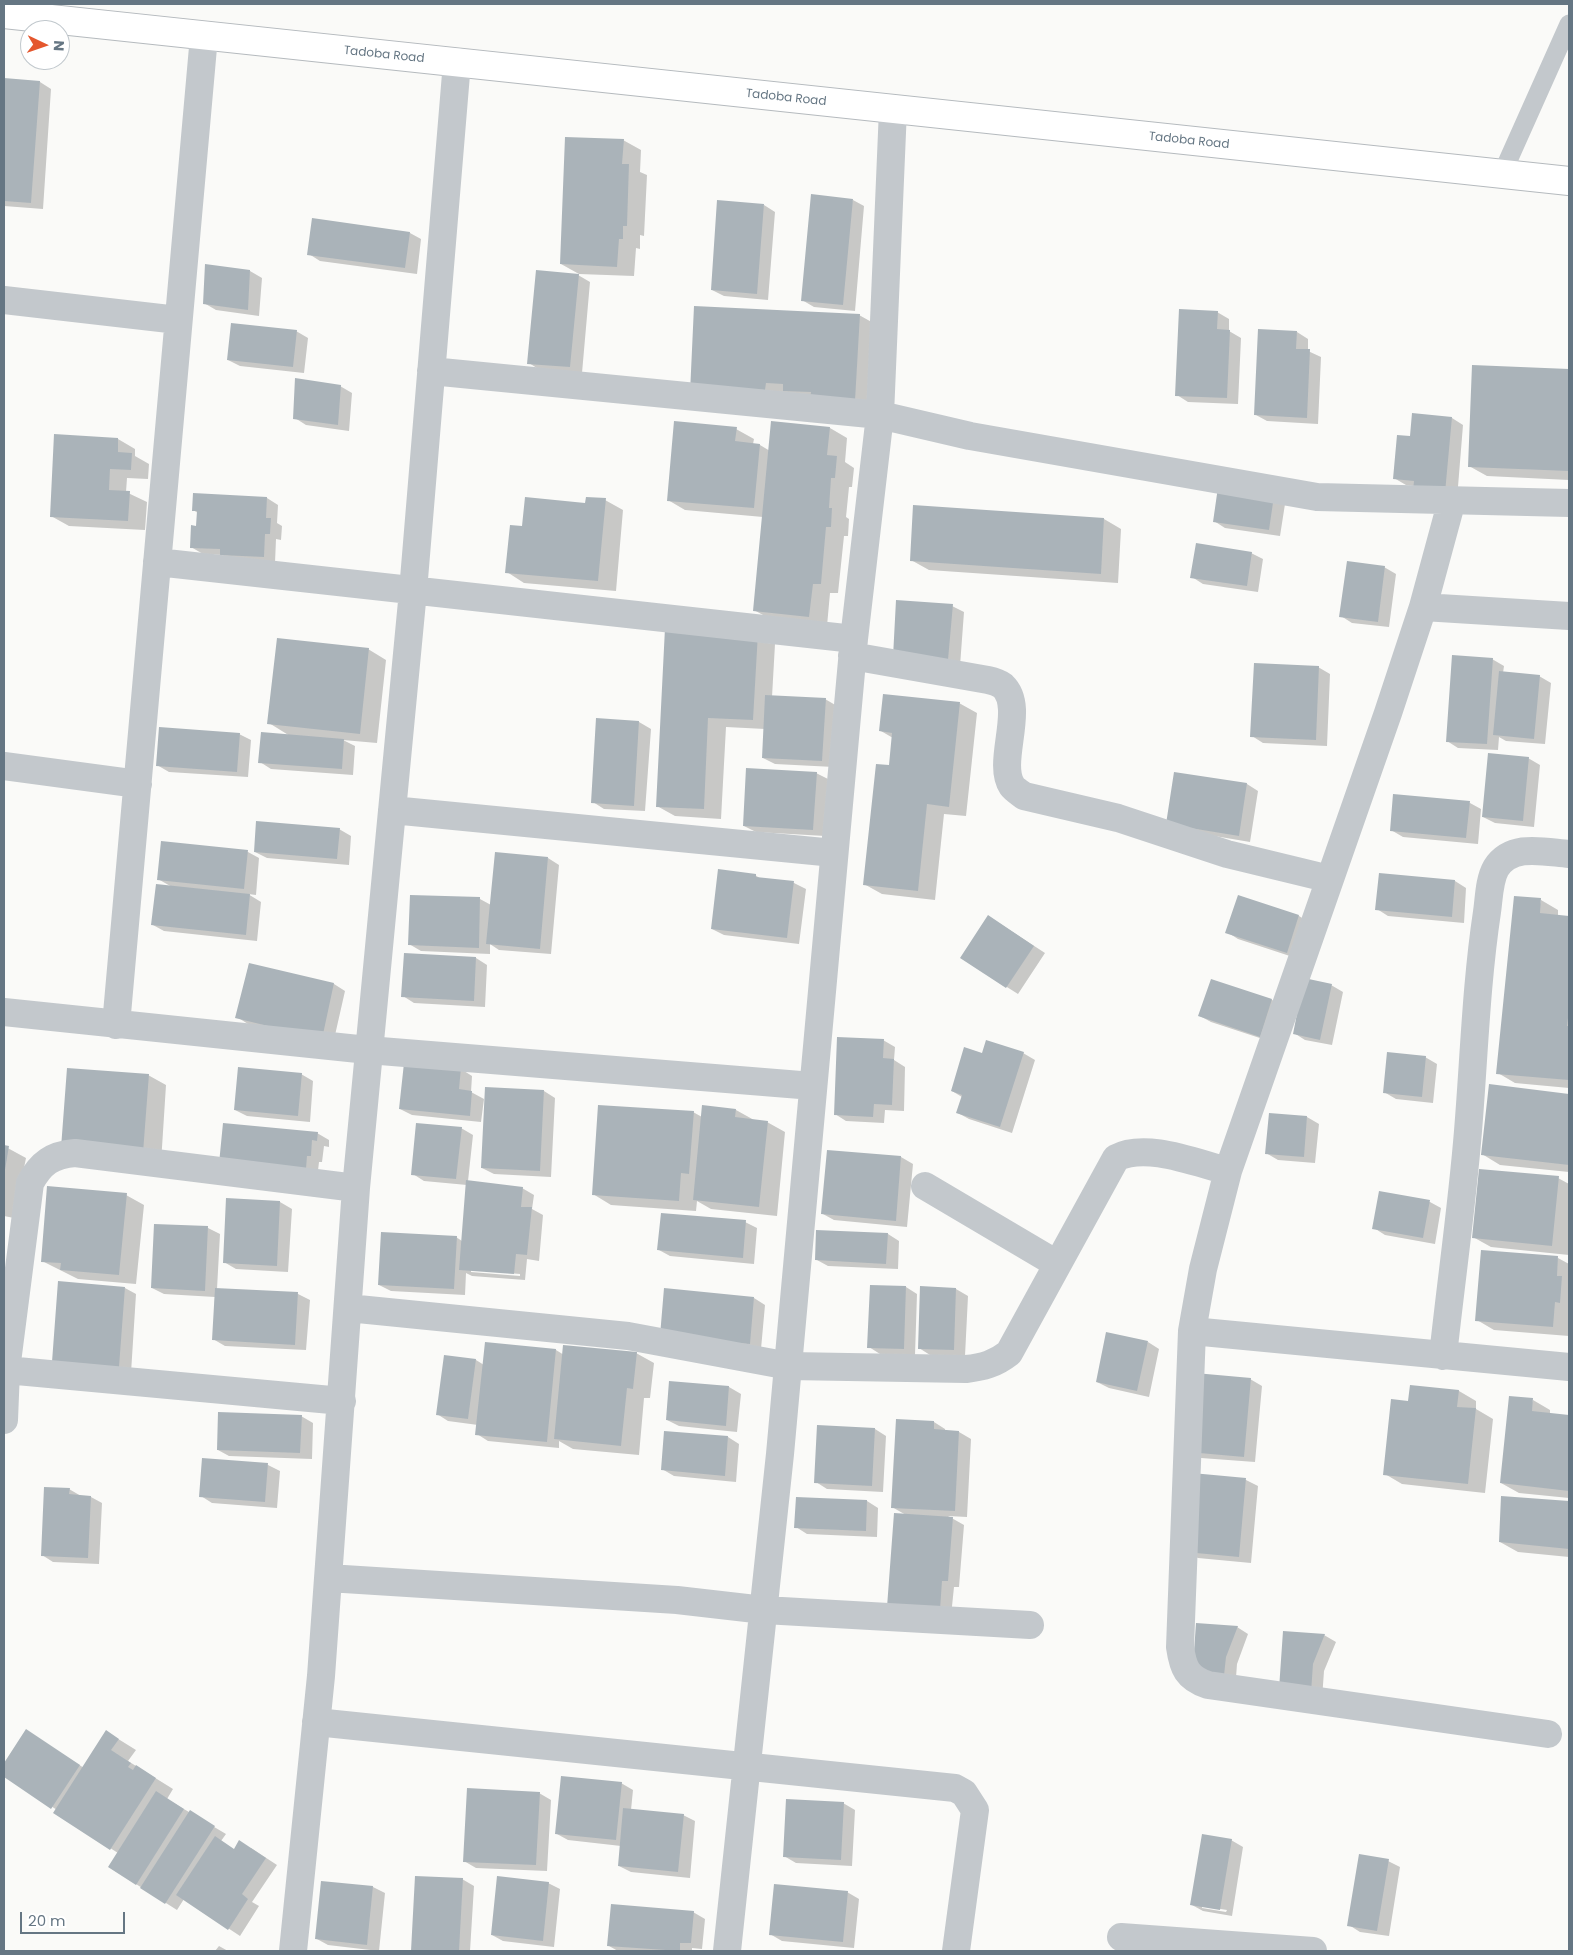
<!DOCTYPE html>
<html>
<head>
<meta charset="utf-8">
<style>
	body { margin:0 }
	#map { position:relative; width:1573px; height:1955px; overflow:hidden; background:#fafaf8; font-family:Poppins,sans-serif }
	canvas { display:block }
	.frame { position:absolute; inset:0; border:5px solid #657683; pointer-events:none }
	.north { position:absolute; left:20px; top:20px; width:50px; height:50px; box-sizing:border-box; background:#fff; border:1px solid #c1c8cd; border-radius:50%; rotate:93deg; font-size:14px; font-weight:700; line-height:20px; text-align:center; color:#657683 }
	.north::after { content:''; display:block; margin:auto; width:18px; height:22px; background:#e4572e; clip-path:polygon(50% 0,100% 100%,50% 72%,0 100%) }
	.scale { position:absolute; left:20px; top:1912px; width:105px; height:22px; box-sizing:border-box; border:2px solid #657683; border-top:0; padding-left:6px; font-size:15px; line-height:18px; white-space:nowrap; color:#657683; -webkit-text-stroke:4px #fff; paint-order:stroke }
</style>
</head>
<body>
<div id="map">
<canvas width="1573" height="1955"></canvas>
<div class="frame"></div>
<div class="north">N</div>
<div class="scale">20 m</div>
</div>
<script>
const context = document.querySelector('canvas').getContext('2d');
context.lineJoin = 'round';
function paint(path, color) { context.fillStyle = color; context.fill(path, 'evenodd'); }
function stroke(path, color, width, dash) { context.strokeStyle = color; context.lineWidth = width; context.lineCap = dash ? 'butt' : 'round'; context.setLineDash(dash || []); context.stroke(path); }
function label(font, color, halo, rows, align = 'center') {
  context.font = font + ' Poppins,sans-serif'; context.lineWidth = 5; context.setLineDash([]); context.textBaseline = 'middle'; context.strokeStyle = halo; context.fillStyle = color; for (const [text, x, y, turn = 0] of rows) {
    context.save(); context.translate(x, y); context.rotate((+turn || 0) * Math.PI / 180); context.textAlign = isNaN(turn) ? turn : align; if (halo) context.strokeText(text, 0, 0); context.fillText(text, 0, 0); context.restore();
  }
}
const shadow = new Path2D(`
	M4,79l36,3 11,7 -8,120 -39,-3z
	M623,140l18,10 -1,22 7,3 -3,61 -4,-1v14l-4,-1 -2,28 -55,-2 -18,-10z
	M853,200l11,6 -9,105 -41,-4 -12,-7z
	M764,205l11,7 -7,88 -44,-4 -12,-6z
	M410,233l11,6 -4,35 -97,-13 -11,-7z
	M206,265l44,6 12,7 -3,38 -43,-6 -12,-7z
	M578,275l12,7 -8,91 -42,-3 -11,-7z
	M1217,312l12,7v12l12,7 -3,66 -50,-2 -11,-7z
	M859,315l18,10 -5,85 -163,-8z
	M296,331l12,7 -4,35 -64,-7 -12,-6z
	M1297,332l11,7v12l13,6 -3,67 -51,-3 -11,-6z
	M1473,366l96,4v110l-82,-4 -18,-10z
	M340,386l12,7 -3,38 -43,-6 -11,-7z
	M1452,418l11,7 -6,74 -43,-13 -8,-1 -12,-7 17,-40z
	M830,428l17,10 -2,24 9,6 -2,19h-3l-3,30 3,2 -1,17h-4l-6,57h-8l-3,33 -55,-6 -18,-10 9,-93 -78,-7 -17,-10 68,-71 18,10 -1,5 7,1 10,6z
	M56,436l62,3 17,10v7l14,8 -1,15 -21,-1 -1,14 21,10 -2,28 -76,-4 -18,-10z
	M1219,489l66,15 -5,32 -55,-8 -11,-7z
	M267,498l11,7 -1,18 5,3 -1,14 -5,-1 -1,24 -42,-2 -11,-6 -19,-1 -12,-7 6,-20 1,-14 -5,-3z
	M605,500l18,10 -7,81 -92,-8 -17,-11 17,-45z
	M1104,519l17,10 -3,54 -189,-13 -18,-10z
	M1251,553l12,6 -5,33 -55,-8 -11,-7z
	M1384,567l12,7 -7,53 -37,-4 -11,-7z
	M952,606l12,6 -4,54 -55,-3z
	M666,629l109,15 -3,53 53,2 12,7 -3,61 -59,-3 -12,-6 2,-29 -39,-2 -5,92 -46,-3 -18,-10z
	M368,649l18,11 -9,83 -34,-3 12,6 -2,29 -82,-6 -11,-7 30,-26 -21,-13z
	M1492,659l12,7 -1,7 36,3 12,7 -6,61 -39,-3 -7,-4 -1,13 -40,-2 -11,-7z
	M1318,667l12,7 -3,72 -64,-3 -11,-7z
	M959,703l18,10 -11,103 -22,-2 -9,86 -53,-6 -18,-10 26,-117 3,-29 -12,-7z
	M598,719l41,3 12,7 -6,82 -41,-2 -11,-7z
	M239,734l12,6 -3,37 -79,-5 -12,-7z
	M1528,758l12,7 -6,62 -39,-4 -12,-6z
	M816,773l12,6 -3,57 -69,-4 -12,-6z
	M1175,773l72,11 11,7 -8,51 -71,-12z
	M1470,803l11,6 -3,35 -75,-7 -12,-7z
	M339,829l12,7 -2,29 -82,-7 -12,-6z
	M248,852l11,6 -3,37 -8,-1 13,8 -4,39 -93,-10 -11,-6 19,-38 -14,-8z
	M548,858l11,7 -8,89 -52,-4 -9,-6v10l-69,-3 -12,-7 71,-45 11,6z
	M755,875l6,4 33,4 12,6 -7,55 -75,-9 -12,-6z
	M1455,881l11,7 -2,35 -76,-7 -11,-7z
	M1239,896l60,20 11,7 -11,36 -61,-20 -11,-7z
	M1541,900l17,10v6l11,1v171l-54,-5 -17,-10z
	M999,923l46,30 -27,41 -57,-36z
	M476,958l11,7 -2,42 -71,-4 -11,-7z
	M249,964l85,20 11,7 -12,53 -85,-20 -11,-7z
	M1212,980l60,20 11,7 -11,35 -61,-20 -11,-6z
	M1331,985l12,7 -11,53 -27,-5 -11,-7z
	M883,1040l12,7 -1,13 11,7 -1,44 -19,-1 -1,13 -38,-2 -11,-7z
	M1023,1053l12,7 -23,73 -43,-14 -11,-6 4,-16 -10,-6 31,-37z
	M1425,1057l12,7 -4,39 -37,-4 -12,-7z
	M461,1069l11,7 -1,16 13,7 -3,23 -69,-7 -12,-6z
	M301,1074l12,7 -3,41 -63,-6 -12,-6z
	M148,1075l18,10 -5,78 -81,-6z
	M1491,1086l78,9v77l-69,-7 -18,-11z
	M544,1091l11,7 -4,79 -57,-3 -12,-6z
	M703,1107l33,3 18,10 13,2 18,10 -8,84 -66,-7 -14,-8 -1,10 -85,-6 -18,-11 100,-82 9,5z
	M1270,1114l37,3 12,7 -4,39 -37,-3 -12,-7z
	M461,1128l12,7 -5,46 54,7 12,7 -2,14 11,6 -4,46 -12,-2 -2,21 -53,-4 -6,-3 -1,22 -74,-4 -12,-6 77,-48 6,4 5,-56 -43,-4 -11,-7zM471,1270l49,4v2l-49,-4z
	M317,1133l12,7v7l-5,-1 -2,16h-3l-3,26 -85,-8z
	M4,1146l22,12 -12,60 -10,-2z
	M828,1151l73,6 12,7 -6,63 -73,-7 -11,-6z
	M1558,1178l11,6v71l-78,-8 -18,-10z
	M1380,1193l50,9 11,6 -6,36 -50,-9 -11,-7z
	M126,1195l18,10 -8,79 -58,-5 -36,-18z
	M227,1199l53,3 12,7 -4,63 -52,-3 -12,-7z
	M745,1222l12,6 -3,36 -84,-8 -11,-6z
	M155,1225l53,3 12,6 -3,55 81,5 12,6 -4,50 -81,-4 -12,-7 2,-42 -51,-3 -12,-6z
	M888,1234l11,7 -1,28 -70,-3 -11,-6z
	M1558,1258l11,6v72l-75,-6 -17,-10z
	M906,1287l11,7 -2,61 -35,-1 -11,-7z
	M922,1287l34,2 12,7 -3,60 -35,-1 -11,-7z
	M125,1288l11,6 -5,79 -66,-5z
	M754,1298l11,7 -4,44 -88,-7z
	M1148,1342l11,7 -10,48 -40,-9 -12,-6z
	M486,1343l70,7 8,5 72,-2 18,10 -4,35h-6l-5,57 -66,-6 -14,-8v7l-71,-7 -11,-7 1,-9 -30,-4 -11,-7 8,-58 31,4 8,5z
	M1250,1379l12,7 -7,76 -54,-4 -11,-7z
	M670,1382l59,5 12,7 -4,38 -58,-6 -12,-6z
	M1411,1386l48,5 17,10v8l17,10 -8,74 -83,-9 -17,-10 24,-71z
	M1533,1400l17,10v4l19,2v82l-50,-5 -18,-10z
	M301,1416l12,7 -1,36 -83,-3 -11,-6z
	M934,1422l11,7v2l14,1 12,7 -4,78 -19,-1 16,9 -5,62h-5l-3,29 -51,-3 6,-98 -14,-8z
	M875,1429l11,7 -3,56 -56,-3 -11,-7z
	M728,1437l11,7 -3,38 -62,-6 -12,-7z
	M203,1460l65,5 12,6 -3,37 -65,-5 -11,-7z
	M1193,1475l53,5 12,6 -7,77 -53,-5 -12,-6z
	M69,1489l12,7 10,1 11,6 -3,61 -46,-2 -11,-7z
	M1502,1497l67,5v55l-51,-5 -18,-10z
	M867,1501l11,7 -1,29 -70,-3 -11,-7z
	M1237,1627l11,7 -11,30 -2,27 -30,-4z
	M1324,1635l12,7 -12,29 -2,28 -30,-4z
	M27,1731l57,37 23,-36 29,18 -8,11 45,28 -6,10 59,35 -5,7 13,9 17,-2 26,17 -25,37 7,4 -19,30 -56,-37 -7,11 -68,-43 9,-14 -63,-40 2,-3 -53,-35v-9z
	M621,1783l12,7 -2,20 52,5 12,6 -5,57 -59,-6 -12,-6 2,-20 -53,-6 -11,-6z
	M539,1793l12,7 -4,71 -71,-3 -12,-7z
	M843,1803l12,7 -3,56 -56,-3 -12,-7z
	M1231,1840l12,7 -11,69 -29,-5 -11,-6zM1202,1906l25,4 -1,2 -24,-4z
	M1388,1861l12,6 -11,69 -29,-4 -11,-7z
	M416,1877l46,2 12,7 -4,65h-58z
	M322,1882l51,5 12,6 -6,58 -51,-6 -11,-6z
	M548,1883l12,6 -6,58 -51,-6 -11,-6z
	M847,1892l12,7 -5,49 -72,-7 -12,-7z
	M693,1912l12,7 -3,30 -10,-1v3h-74l-9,-5z
	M219,1946l9,5h-13z`);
const building = new Path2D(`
	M4,78l36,3 -9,122 -27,-2z
	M565,137l59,2 -2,25h7l-2,62h-4v13h-4l-2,28 -57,-3z
	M811,194l42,5 -10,106 -42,-4z
	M717,200l47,4 -7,90 -46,-4z
	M312,218l98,14 -5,36 -98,-13z
	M205,264l45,6 -2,40 -45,-6z
	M536,270l43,4 -9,93 -43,-3z
	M694,306l166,8 -5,87 -45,-2 1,-7 -28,-1v-7l-17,-1 -1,7 -17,-1 -58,4z
	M1179,309l39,2 -1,18 13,1 -3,68 -52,-2z
	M231,323l66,7 -4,37 -66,-7z
	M1258,329l39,2 -1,18h14l-3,69 -53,-3z
	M1472,365l97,4v102l-101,-4z
	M295,378l46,7 -3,40 -45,-6z
	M1412,413l40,4 -7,76 -32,-3 1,-9 -21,-2 4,-44 13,1z
	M674,421l63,6 -2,14 25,3 -6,64 -87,-7z
	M771,421l59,6 -3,28 10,1 -2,22h-4l-2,30h3l-1,19h-5l-5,57h-8l-4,33 -56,-6z
	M54,434l64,4v14l14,1 -1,17 -21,-1 -1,21 21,1 -2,30 -78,-4z
	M1218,487l56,9 -5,34 -56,-8z
	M193,493l74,4 -1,21h5l-1,16h-5l-1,23 -44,-2v-6l-30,-1 1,-23 5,1 1,-15h-5z
	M525,497l60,6 1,-6 20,1 -8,83 -93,-8 5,-48 12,1z
	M913,505l191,13 -3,56 -191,-13z
	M1196,543l56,9 -5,34 -57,-8z
	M1347,561l38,5 -7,56 -39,-5z
	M896,600l57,4 -5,56 -55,-3z
	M665,628l93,5 -5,87 -45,-2 -4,91 -48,-2z
	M277,638l92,10 -9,86 -93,-10z
	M1452,655l41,3 -6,86 -41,-2z
	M1254,663l65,3 -3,74 -66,-3z
	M1499,671l41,4 -6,64 -41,-4z
	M883,694l77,8 -11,105 -22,-3 -9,87 -55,-6 13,-121 13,1 3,-32 -13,-2z
	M765,695l61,3 -4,63 -60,-3z
	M596,718l43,3 -5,85 -43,-3z
	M159,727l81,6 -3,39 -81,-6z
	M261,732l83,7 -2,30 -84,-6z
	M1488,753l41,4 -6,64 -41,-4z
	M746,768l71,4 -4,58 -70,-4z
	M1174,772l73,11 -8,53 -73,-12z
	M1393,794l77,7 -4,37 -76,-7z
	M256,821l84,7 -3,31 -83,-7z
	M161,841l87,9 -4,39 -87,-9z
	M495,852l53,5 -8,92 -54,-5z
	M718,869l38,5v3l38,4 -7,57 -76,-9z
	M1379,873l76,7 -3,37 -77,-7z
	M156,884l94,10 -4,41 -95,-10z
	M410,895l70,2 -1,51 -71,-3z
	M1238,895l61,20 -12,38 -62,-20z
	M1514,896l27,2 -1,15 29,3v102h-1l-1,8h2v54l-73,-6z
	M988,915l46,31 -28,42 -46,-30z
	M404,953l72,4 -2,44 -73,-4z
	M249,963l85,20 -12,56 -87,-21z
	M1304,978l28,6 -12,56 -27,-6z
	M1211,979l61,20 -12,38 -62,-21z
	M837,1037l47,2 -1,19 11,1 -2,46 -18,-1 -1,13 -39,-2z
	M986,1040l38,12 -24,75 -44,-14 6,-18 -11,-4 13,-44 18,6z
	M1387,1052l39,4 -4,41 -39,-4z
	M404,1063l57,5 -2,21 13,2 -2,25 -71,-7z
	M238,1067l64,6 -4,43 -64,-6z
	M67,1068l82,6 -6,79 -82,-5z
	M1489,1084l80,10v71l-88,-10z
	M485,1087l59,3 -4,81 -59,-3z
	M598,1105l96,6 -5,63 -8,-1 -2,28 -87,-6z
	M702,1105l34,4 -1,8 33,4 -9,86 -66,-7z
	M1269,1113l38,3 -3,41 -39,-3z
	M223,1123l95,9 -1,9 -5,-1 -1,16h-4l-2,26 -87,-8z
	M416,1123l46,4 -6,52 -45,-4z
	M4,1145l5,1 -4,24h-1z
	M827,1150l74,6 -5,65 -75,-7z
	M1479,1169l80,7 -7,70 -80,-8z
	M466,1180l57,7 -2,20h11l-5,48 -11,-1 -2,20 -55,-4z
	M47,1186l80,7 -8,82 -59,-5 1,-7 -20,-1z
	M1379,1191l51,9 -7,38 -51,-9z
	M226,1198l54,3 -3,65 -54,-3z
	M661,1213l85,7 -3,38 -86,-8z
	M154,1224l54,2 -3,65 -54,-3z
	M816,1230l72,3 -2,31 -71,-4z
	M381,1232l76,4 -3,53 -76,-4z
	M1481,1250l77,6 -1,20h5l-2,27 -5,-1 -2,25 -78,-6z
	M58,1281l67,6 -6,80 -67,-5z
	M870,1285l36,1 -2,63 -37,-1z
	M920,1286l36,2 -2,62 -36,-1z
	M215,1288l83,4 -3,53 -83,-5z
	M664,1288l90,9 -4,47 -90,-8z
	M1106,1332l42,9 -11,50 -41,-9z
	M485,1342l71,7 -9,93 -72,-7z
	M563,1345l74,7 -4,37 -6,-1 -6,58 -67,-7z
	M444,1355l32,4 -8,60 -32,-4z
	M1195,1373l56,5 -7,79 -56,-5z
	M669,1381l60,5 -3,40 -60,-6z
	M1410,1385l49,5 -2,17 19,1 -8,76 -85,-9 8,-76 17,2z
	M1509,1396l24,2 -1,13 37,4v76l-69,-8z
	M218,1412l84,3 -2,38 -83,-3z
	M896,1419l38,2v8l25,2 -4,80 -64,-3z
	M817,1425l58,3 -3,58 -58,-3z
	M664,1431l64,5 -3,40 -64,-6z
	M202,1458l66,5 -3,39 -66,-5z
	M1192,1473l54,5 -7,79 -54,-5z
	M44,1487l26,1 -1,6 22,2 -3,62 -47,-2z
	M1501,1496l68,5v48l-70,-7z
	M796,1497l71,3 -1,31 -72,-3z
	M894,1513l59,4 -5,64h-6l-2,29 -53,-3z
	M1196,1623l42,3 -12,31 -3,28 -31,-4z
	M1283,1631l42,3 -12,30 -2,29 -32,-4z
	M26,1729l54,36 -29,44 -47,-32v-14z
	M106,1730l13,9 -8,11 20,13 -3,4 5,3 3,-5 20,13 -46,72 -57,-37z
	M561,1776l61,6 -6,58 -61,-6z
	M467,1788l73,4 -4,73 -73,-3z
	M156,1791l28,18 -48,76 -28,-18z
	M786,1799l58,3 -3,58 -58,-3z
	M623,1808l61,6 -6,58 -60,-6z
	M190,1810l25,16 -50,78 -25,-16z
	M1202,1834l30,5 -12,71 -30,-5z
	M215,1836l19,13 5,-9 27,18 -24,36 6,5 -20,31 -52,-35z
	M1359,1854l30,5 -12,72 -30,-5z
	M415,1876l48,2 -4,73h-48z
	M497,1876l52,6 -6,59 -52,-6z
	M321,1881l52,5 -6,59 -52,-6z
	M774,1884l74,7 -5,51 -74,-7z
	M611,1904l83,7 -3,32h-11v8l-73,-5z`);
const lane = new Path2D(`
	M1502,174l67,-150`);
const street = new Path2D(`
	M893,109l-13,306 90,21 347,61 252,6
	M4,300l174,20
	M431,371l449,44 -26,224 -74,815 -53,497
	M1452,500l-29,107 -35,106 -160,458 -25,98 -11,62 -12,316c3,21 7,31 28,38l340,49
	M157,562l697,77
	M1423,607l146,9
	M852,656l136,24c5,1 11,3 15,6 23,22 -7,76 9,100 2,3 8,7 12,10l94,22 109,36 103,25
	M4,766l134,18
	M392,810l442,43
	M4,1012l364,38 445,36
	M116,1025l88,-989
	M925,1186l132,78
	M348,1308l280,28 161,30 177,3c17,-2 29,-5 43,-16l107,-195c30,-16 80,5 112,13
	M1192,1331l377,36
	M1443,1356c8,-75 19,-150 25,-225 6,-73 8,-146 19,-219 2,-13 2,-32 9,-44 16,-25 48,-16 73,-14
	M6,1370l336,31
	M4,1420l2,-50 24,-187c11,-20 22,-28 45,-30l281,35
	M328,1578l349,22 87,10 266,15
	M316,1722l639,66 9,5 11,17 -19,141
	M1121,1937l192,14
	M293,1951l28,-275 35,-488 57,-597 44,-529`);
const primary = new Path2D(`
	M4,14l1565,167`);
const streetNames = [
	["Tadoba Road",384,55,6],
	["Tadoba Road",786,98,6],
	["Tadoba Road",1189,141,6]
];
paint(shadow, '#0003');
paint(building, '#aab3b9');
stroke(primary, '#b5babe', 30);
stroke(lane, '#c3c8cc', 19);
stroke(street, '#c3c8cc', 28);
stroke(primary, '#fff', 28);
label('12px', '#657683', '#fff', streetNames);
</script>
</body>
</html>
